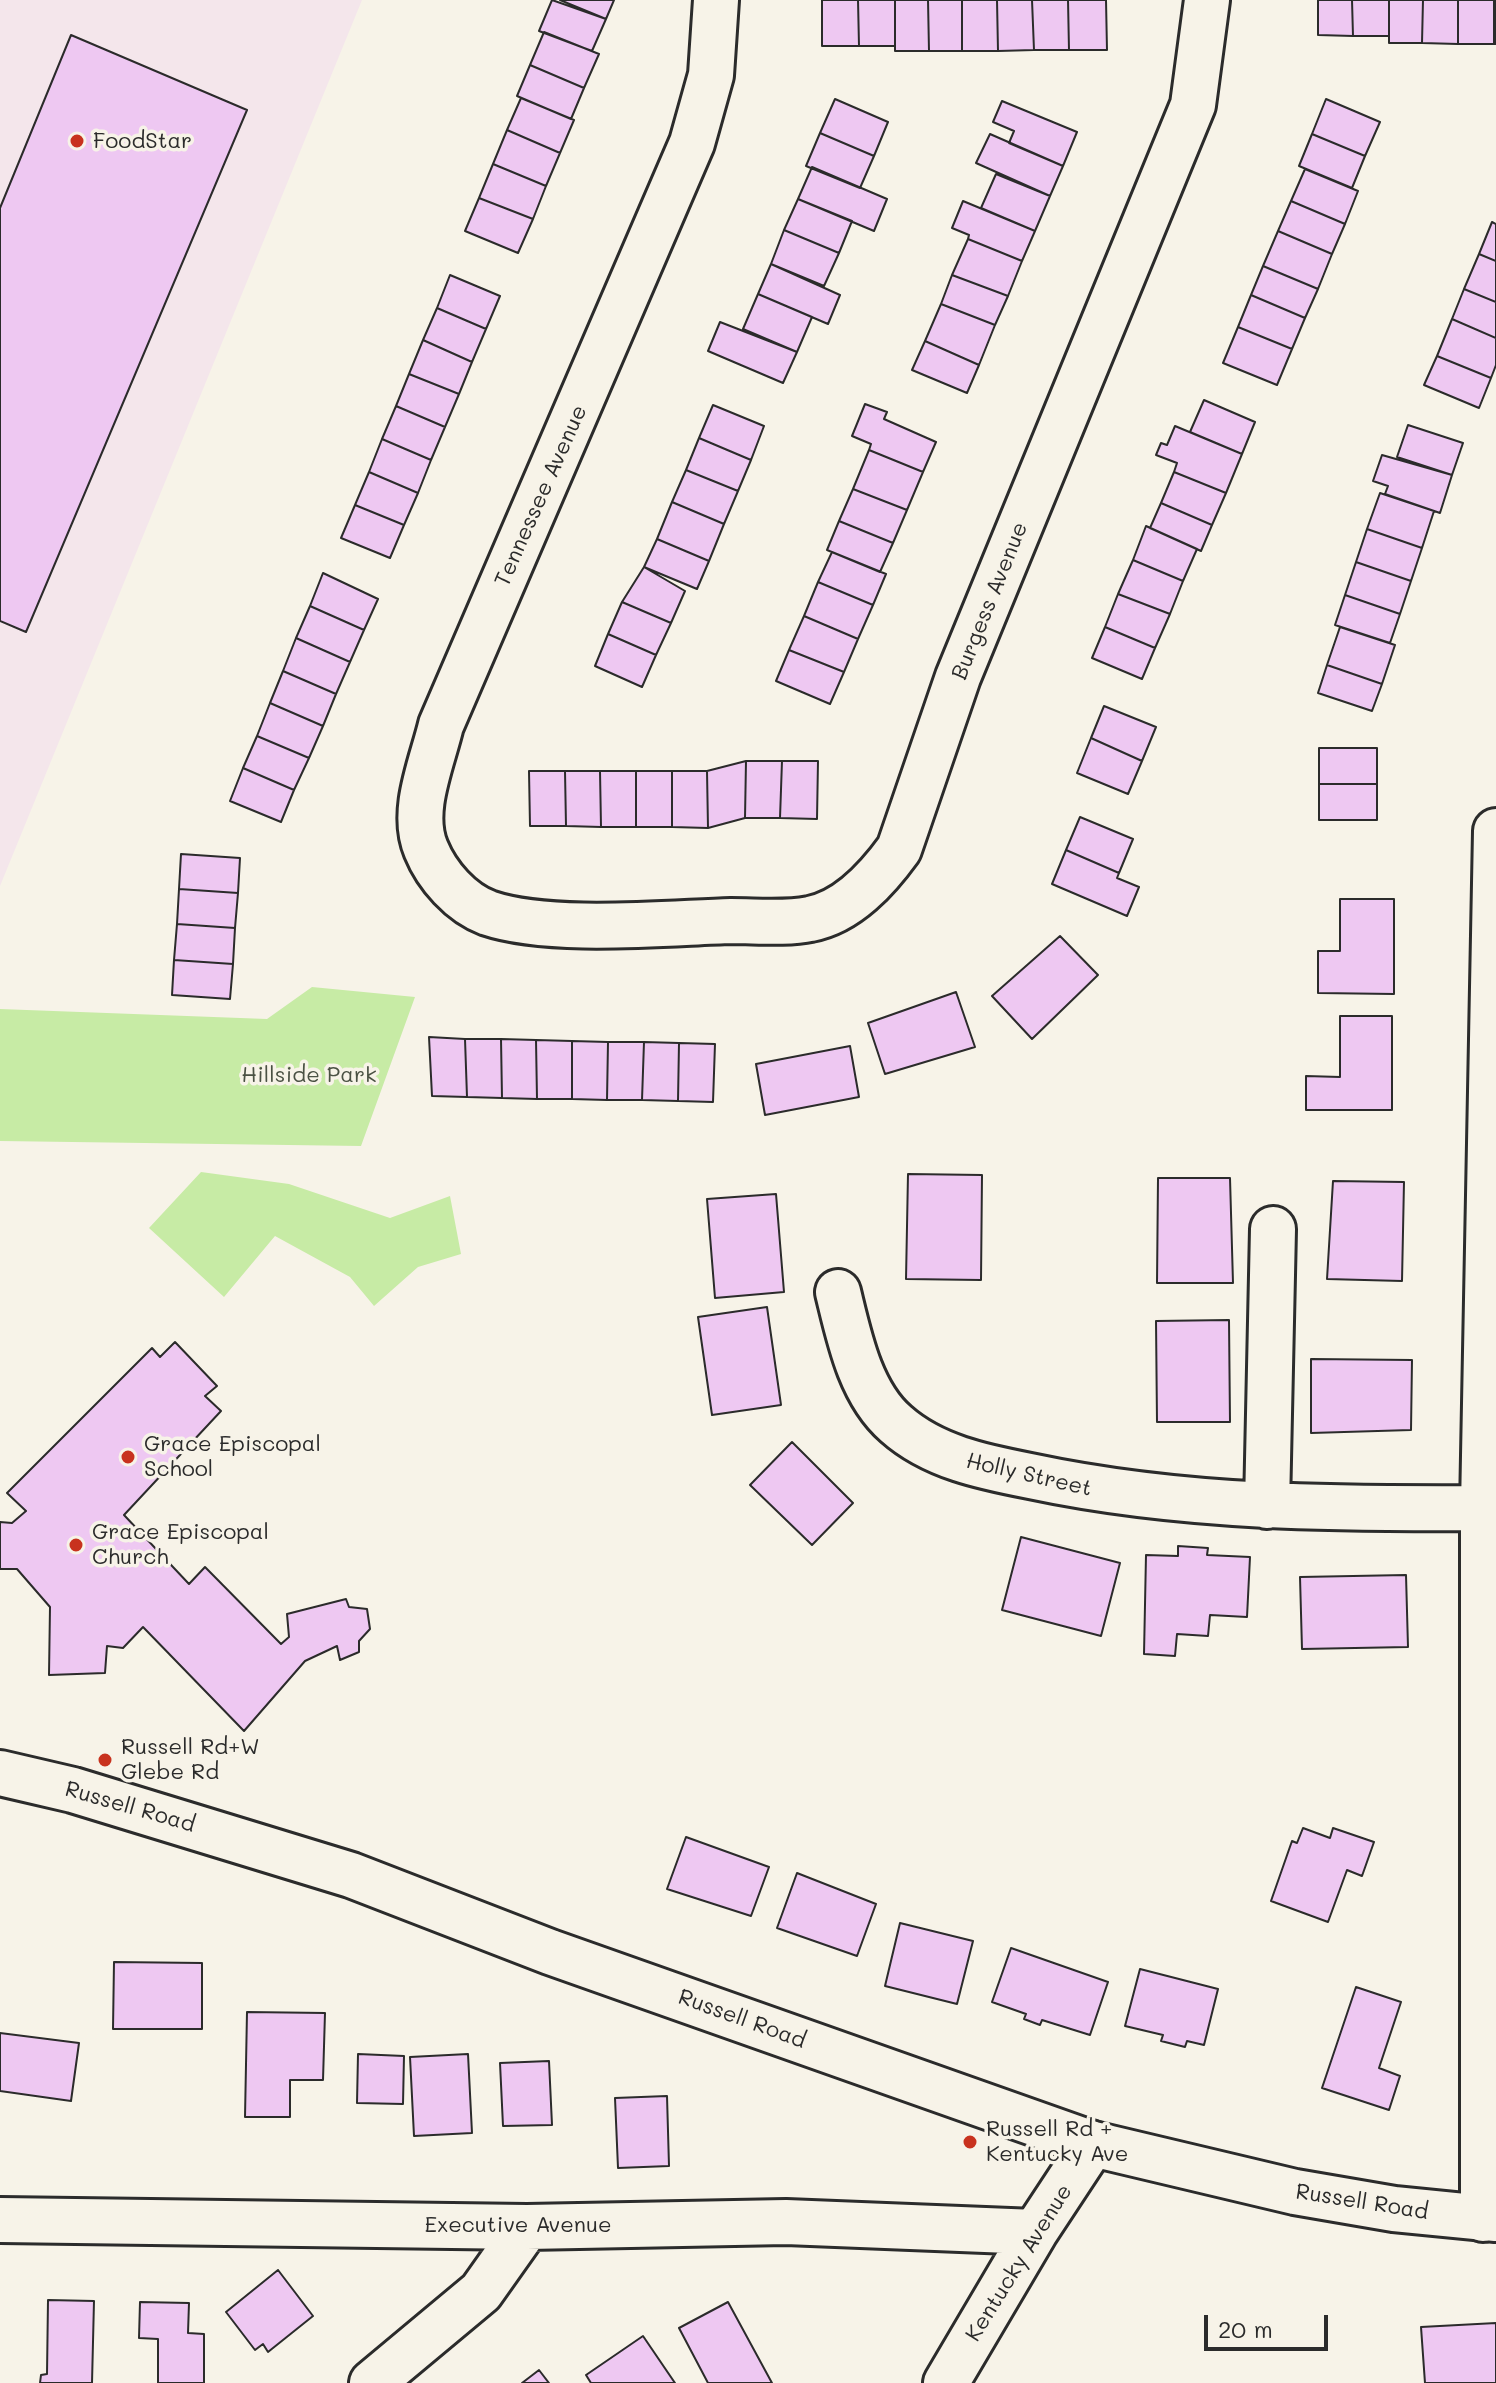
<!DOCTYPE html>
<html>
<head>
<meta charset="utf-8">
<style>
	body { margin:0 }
	#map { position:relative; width:1496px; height:2383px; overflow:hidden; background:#f7f3e8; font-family:Mali,sans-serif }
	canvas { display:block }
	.scale { position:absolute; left:1204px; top:2315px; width:124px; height:36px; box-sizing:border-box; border:4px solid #2b2b2b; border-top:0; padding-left:10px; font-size:24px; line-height:28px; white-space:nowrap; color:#2b2b2b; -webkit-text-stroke:6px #f7f3e8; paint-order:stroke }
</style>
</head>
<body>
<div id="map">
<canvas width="1496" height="2383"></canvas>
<div class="scale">20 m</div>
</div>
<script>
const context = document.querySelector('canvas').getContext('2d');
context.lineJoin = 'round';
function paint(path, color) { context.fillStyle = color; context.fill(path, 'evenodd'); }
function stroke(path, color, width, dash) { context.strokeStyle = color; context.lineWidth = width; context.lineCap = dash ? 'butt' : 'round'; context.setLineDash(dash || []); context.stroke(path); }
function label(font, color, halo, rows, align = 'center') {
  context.font = font + ' Mali,sans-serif'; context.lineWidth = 7; context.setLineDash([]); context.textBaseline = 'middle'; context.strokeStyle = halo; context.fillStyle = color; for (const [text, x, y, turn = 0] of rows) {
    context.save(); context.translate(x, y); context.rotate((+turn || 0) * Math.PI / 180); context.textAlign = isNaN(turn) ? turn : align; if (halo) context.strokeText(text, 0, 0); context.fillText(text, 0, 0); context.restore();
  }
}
const built = new Path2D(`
	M0,0h362l-362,886z`);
const green = new Path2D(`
	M312,987l103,10 -54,149 -361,-5v-132l267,10z
	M201,1172l88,12 101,34 60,-22 11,58 -43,13 -44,39 -24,-29 -75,-41 -51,61 -75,-69z`);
const building = new Path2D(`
	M552,0l54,19 -14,32 -53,-20z
	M560,0h54l-8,19z
	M822,0h36l1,46h-37z
	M858,0h37v46h-36z
	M895,0h33l1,51h-34z
	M928,0h34v51h-33z
	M962,0h35l1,51h-36z
	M997,0h35l2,50 -36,1z
	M1032,0h36l1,50h-35z
	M1068,0h38l1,50h-38z
	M1318,0h34l1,36 -35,-1z
	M1352,0h37v36h-36z
	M1389,0h34l-1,43h-33z
	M1423,0h35v44l-36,-1z
	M1458,0h36v44h-36z
	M1494,0h2v44h-2z
	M544,32l55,22 -15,34 -54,-23z
	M71,35l176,75 -221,522 -26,-11v-413z
	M530,65l54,23 -13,31 -54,-23z
	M521,98l53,22 -14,33 -53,-23z
	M835,99l53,23 -14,34 -54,-23z
	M1326,99l54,23 -15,34 -53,-22z
	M1002,101l75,31 -14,34 -54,-23 5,-12 -21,-9z
	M507,130l53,23 -14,33 -53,-22z
	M820,133l54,23 -14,32 -54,-22z
	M990,134l73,32 -13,30 -74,-33z
	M1312,134l53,22 -13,32 -53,-22z
	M493,164l53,22 -13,33 -54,-21z
	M812,167l75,32 -13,32 -76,-32z
	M1305,169l53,22 -13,33 -54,-23z
	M996,174l54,22 -15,35 -54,-23z
	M479,198l54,21 -15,34 -53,-22z
	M798,199l54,22 -13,32 -55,-23z
	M963,201l72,30 -13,30 -54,-22 1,-4 -17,-7z
	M1291,201l54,23 -13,30 -54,-23z
	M1492,222l4,2v37l-17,-7z
	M784,230l55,23 -15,33 -53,-22z
	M1278,231l54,23 -14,35 -55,-23z
	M968,239l54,22 -14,35 -56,-21z
	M1479,254l17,7v41l-32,-13z
	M771,264l69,31 -12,29 -70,-30z
	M1263,266l55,23 -13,29 -54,-23z
	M450,275l50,21 -14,33 -49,-21z
	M952,275l56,21 -13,29 -54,-21z
	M1464,289l32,13v36l-44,-19z
	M758,294l54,23 -15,35 -54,-23z
	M1251,295l54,23 -13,31 -54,-22z
	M941,304l54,21 -16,40 -54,-24z
	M437,308l49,21 -14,33 -49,-22z
	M1452,319l44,19v27l-5,13 -54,-22z
	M720,322l77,30 -14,31 -75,-32z
	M1238,327l54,22 -15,36 -54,-22z
	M423,340l49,22 -13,32 -50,-20z
	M925,341l54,24 -12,28 -55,-23z
	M1437,356l54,22 -12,30 -55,-23z
	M409,374l50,20 -14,33 -49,-21z
	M1204,400l51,22 -13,32 -52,-22z
	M865,404l22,8 -3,7 52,23 -13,30 -54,-22 2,-6 -19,-8z
	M713,405l51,21 -13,34 -52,-22z
	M396,406l49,21 -14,33 -49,-21z
	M1408,425l55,18 -11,32 -55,-18z
	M1175,426l67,28 -16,39 -52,-21 3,-9 -21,-8 5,-12 6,2z
	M699,438l52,22 -13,31 -52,-21z
	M382,439l49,21 -13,33 -49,-21z
	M869,450l54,22 -16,38 -54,-21z
	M1382,455l70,20 -12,38 -55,-19 3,-8 -15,-5z
	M686,470l52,21 -14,33 -52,-22z
	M369,472l49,21 -14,32 -49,-20z
	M1174,472l52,21 -14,32 -51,-22z
	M853,489l54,21 -14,33 -54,-22z
	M1380,493l54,18 -12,37 -55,-19z
	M672,502l52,22 -15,37 -52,-22z
	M1161,503l51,22 -11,26 -51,-23z
	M355,505l49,20 -14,33 -49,-20z
	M839,521l54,22 -13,29 -53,-22z
	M1146,526l51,23 -14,32 -50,-21z
	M1367,529l55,19 -11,33 -55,-19z
	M657,539l52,22 -12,28 -53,-22z
	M832,552l54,22 -13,31 -55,-23z
	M1133,560l50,21 -13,33 -52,-20z
	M1356,562l55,19 -11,33 -55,-19z
	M644,567l41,24 -14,32 -49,-21z
	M323,573l55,26 -14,31 -54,-24z
	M818,582l55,23 -15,34 -54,-23z
	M1118,594l52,20 -15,34 -50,-21z
	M1345,595l55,19 -10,29 -55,-18z
	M622,602l49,21 -15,32 -48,-21z
	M310,606l54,24 -14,32 -54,-24z
	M804,616l54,23 -14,33 -55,-22z
	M1105,627l50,21 -13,31 -50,-21z
	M1340,627l55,18 -13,39 -55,-19z
	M608,634l48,21 -14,32 -47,-21z
	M296,638l54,24 -14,32 -53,-23z
	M789,650l55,22 -14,32 -54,-23z
	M1327,665l55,19 -10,27 -54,-18z
	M283,671l53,23 -13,32 -53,-23z
	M270,703l53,23 -14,32 -52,-22z
	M1104,706l52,21 -14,34 -51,-23z
	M257,736l52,22 -15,32 -51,-22z
	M1091,738l51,23 -14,33 -51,-21z
	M1319,748h58v36h-58z
	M746,761h36l-2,57h-35z
	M746,761l-1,57 -37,10 -1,-57z
	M782,761h36l-1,58 -37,-1z
	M243,768l51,22 -13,32 -51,-21z
	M529,771h36l1,55h-36z
	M565,771h35l1,56 -35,-1z
	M600,771h36v56h-35z
	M636,771h36v56h-36z
	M672,771h35l1,57 -36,-1z
	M1319,784h58v36h-58z
	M1080,817l53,22 -14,34 -53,-23z
	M1066,850l53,23 -2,5 22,9 -12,29 -75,-32z
	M181,854l59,4 -2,35 -59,-4z
	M179,889l59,4 -3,35 -58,-4z
	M1340,899h54v95l-76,-1v-42h22z
	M177,924l58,4 -2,36 -59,-4z
	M1060,936l38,39 -66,64 -40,-43z
	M174,960l59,4 -3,35 -58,-4z
	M956,992l19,55 -90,27 -17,-51z
	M1340,1016h52v94h-86v-34l34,1z
	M429,1037l36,2 2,58 -35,-1z
	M465,1039h36l1,59 -35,-1z
	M501,1039l35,1 1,59 -35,-1z
	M536,1040l36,1v58h-35z
	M572,1041l36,1 -1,58 -35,-1z
	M608,1042h36l-2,58h-35z
	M644,1042l35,1 -1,58 -36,-1z
	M679,1043l36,1 -2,58 -35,-1z
	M850,1046l9,51 -94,18 -9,-51z
	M908,1174l74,1 -1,105 -75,-1z
	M1158,1178h72l3,105h-76z
	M1333,1181l71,1 -2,99 -75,-2z
	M776,1194l8,98 -69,6 -8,-99z
	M767,1307l14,98 -69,10 -14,-98z
	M1229,1320l1,102h-73l-1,-101z
	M175,1342l42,44 -12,10 16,15 -97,104 65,69 16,-17 76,77 8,-7 -2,-23 59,-15 3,8 18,2 3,20 -11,12v11l-19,8 -3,-14 -32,15 -61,70 -101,-104 -20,21 -16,-2 -2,27 -56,2 1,-68 -33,-38h-17v-47l12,1 14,-12 -19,-18 145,-145 8,9z
	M1311,1359l101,1 -1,70 -100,3z
	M792,1442l61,61 -41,42 -62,-60z
	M1021,1537l99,26 -19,73 -99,-26z
	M1178,1546l30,2 -1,7 43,2 -3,60 -37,-2 -2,21 -31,-2 -2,22 -31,-2 2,-99 32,1z
	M1406,1575l2,72 -106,2 -2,-72z
	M1303,1828l27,10 3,-10 41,14 -12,34 -15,-6 -19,52 -57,-21 21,-60 5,2z
	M686,1837l83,30 -18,49 -84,-27z
	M797,1873l79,31 -19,52 -80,-28z
	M900,1923l73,18 -16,63 -72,-18z
	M1011,1948l97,34 -18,53 -48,-15 -2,5 -16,-6 2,-5 -34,-12z
	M114,1962l88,1v66h-89z
	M1140,1969l78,20 -14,56 -17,-4 -2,6 -24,-6 2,-6 -38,-9z
	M1356,1987l45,15 -22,66 21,8 -11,34 -67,-22z
	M247,2012l78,1 -2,67h-33v37h-45z
	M0,2033l79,10 -8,58 -71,-10z
	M358,2054l46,2 -1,48 -46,-1z
	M468,2054l4,79 -58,3 -4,-79z
	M549,2061l3,64 -49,1 -3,-63z
	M667,2096l2,70 -51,2 -3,-70z
	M278,2270l35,46 -45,36 -5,-8 -8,6 -29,-38z
	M48,2300l46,1 -2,82h-52l1,-8 6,-1z
	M140,2302l49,1 -1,30 16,1v49h-46v-44l-19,-1z
	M728,2302l44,81h-64l-29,-55z
	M1496,2323v60h-71l-4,-56z
	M643,2336l32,47h-84l-5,-8z
	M539,2370l10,13h-27z`);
const street = new Path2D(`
	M716,0l-5,75 -19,68 -251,582c-9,38 -31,86 -15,124 11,27 35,54 62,64 62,21 177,10 243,8 26,0 55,3 79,-2 38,-7 68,-41 89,-70l59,-172 235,-572 14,-105
	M838,1292c11,45 22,101 58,132 37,33 88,43 134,52 155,33 309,33 466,32
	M1267,1506l6,-277
	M1483,2219v-711l13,-677
	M0,2220l527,7 259,-5 249,10
	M372,2383l109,-91 46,-65
	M946,2383l89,-151 58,-88`);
const secondary = new Path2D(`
	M0,1773l73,17 278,85 199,77 543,192 202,48 99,17 102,10`);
const markers = [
	[77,141,8,"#c8321e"],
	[128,1457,8,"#c8321e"],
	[76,1545,8,"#c8321e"],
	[105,1760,8,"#c8321e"],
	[970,2142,8,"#c8321e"]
];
const poiNames = [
	["FoodStar",93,141],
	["Grace Episcopal",144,1444],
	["School",144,1469],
	["Grace Episcopal",92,1532],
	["Church",92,1557],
	["Russell Rd+W",121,1747],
	["Glebe Rd",121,1772],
	["Russell Rd +",986,2129],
	["Kentucky Ave",986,2154]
];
const streetNames = [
	["Tennessee Avenue",541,496,-66],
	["Burgess Avenue",990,601,-68],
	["Holly Street",1029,1475,13],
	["Russell Road",130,1807,16],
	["Russell Road",742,2019,20],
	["Russell Road",1362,2202,9],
	["Executive Avenue",518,2225],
	["Kentucky Avenue",1019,2263,-58]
];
const parkNames = [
	["Hillside Park",309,1075]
];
paint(built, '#f4e6eb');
paint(green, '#c7eba5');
paint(building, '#eec8f2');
stroke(building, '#2b2b2b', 2);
stroke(street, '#2b2b2b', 50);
stroke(secondary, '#2b2b2b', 50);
stroke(street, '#f7f3e8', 44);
stroke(secondary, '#f7f3e8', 44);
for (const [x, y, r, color] of markers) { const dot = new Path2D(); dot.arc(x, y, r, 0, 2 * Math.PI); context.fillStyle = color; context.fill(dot); stroke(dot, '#f7f3e8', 3); }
label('22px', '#2b2b2b', '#f7f3e8', poiNames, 'left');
label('22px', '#2b2b2b', '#f7f3e8', streetNames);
label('22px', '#4a5143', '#f7f3e8', parkNames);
</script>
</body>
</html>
